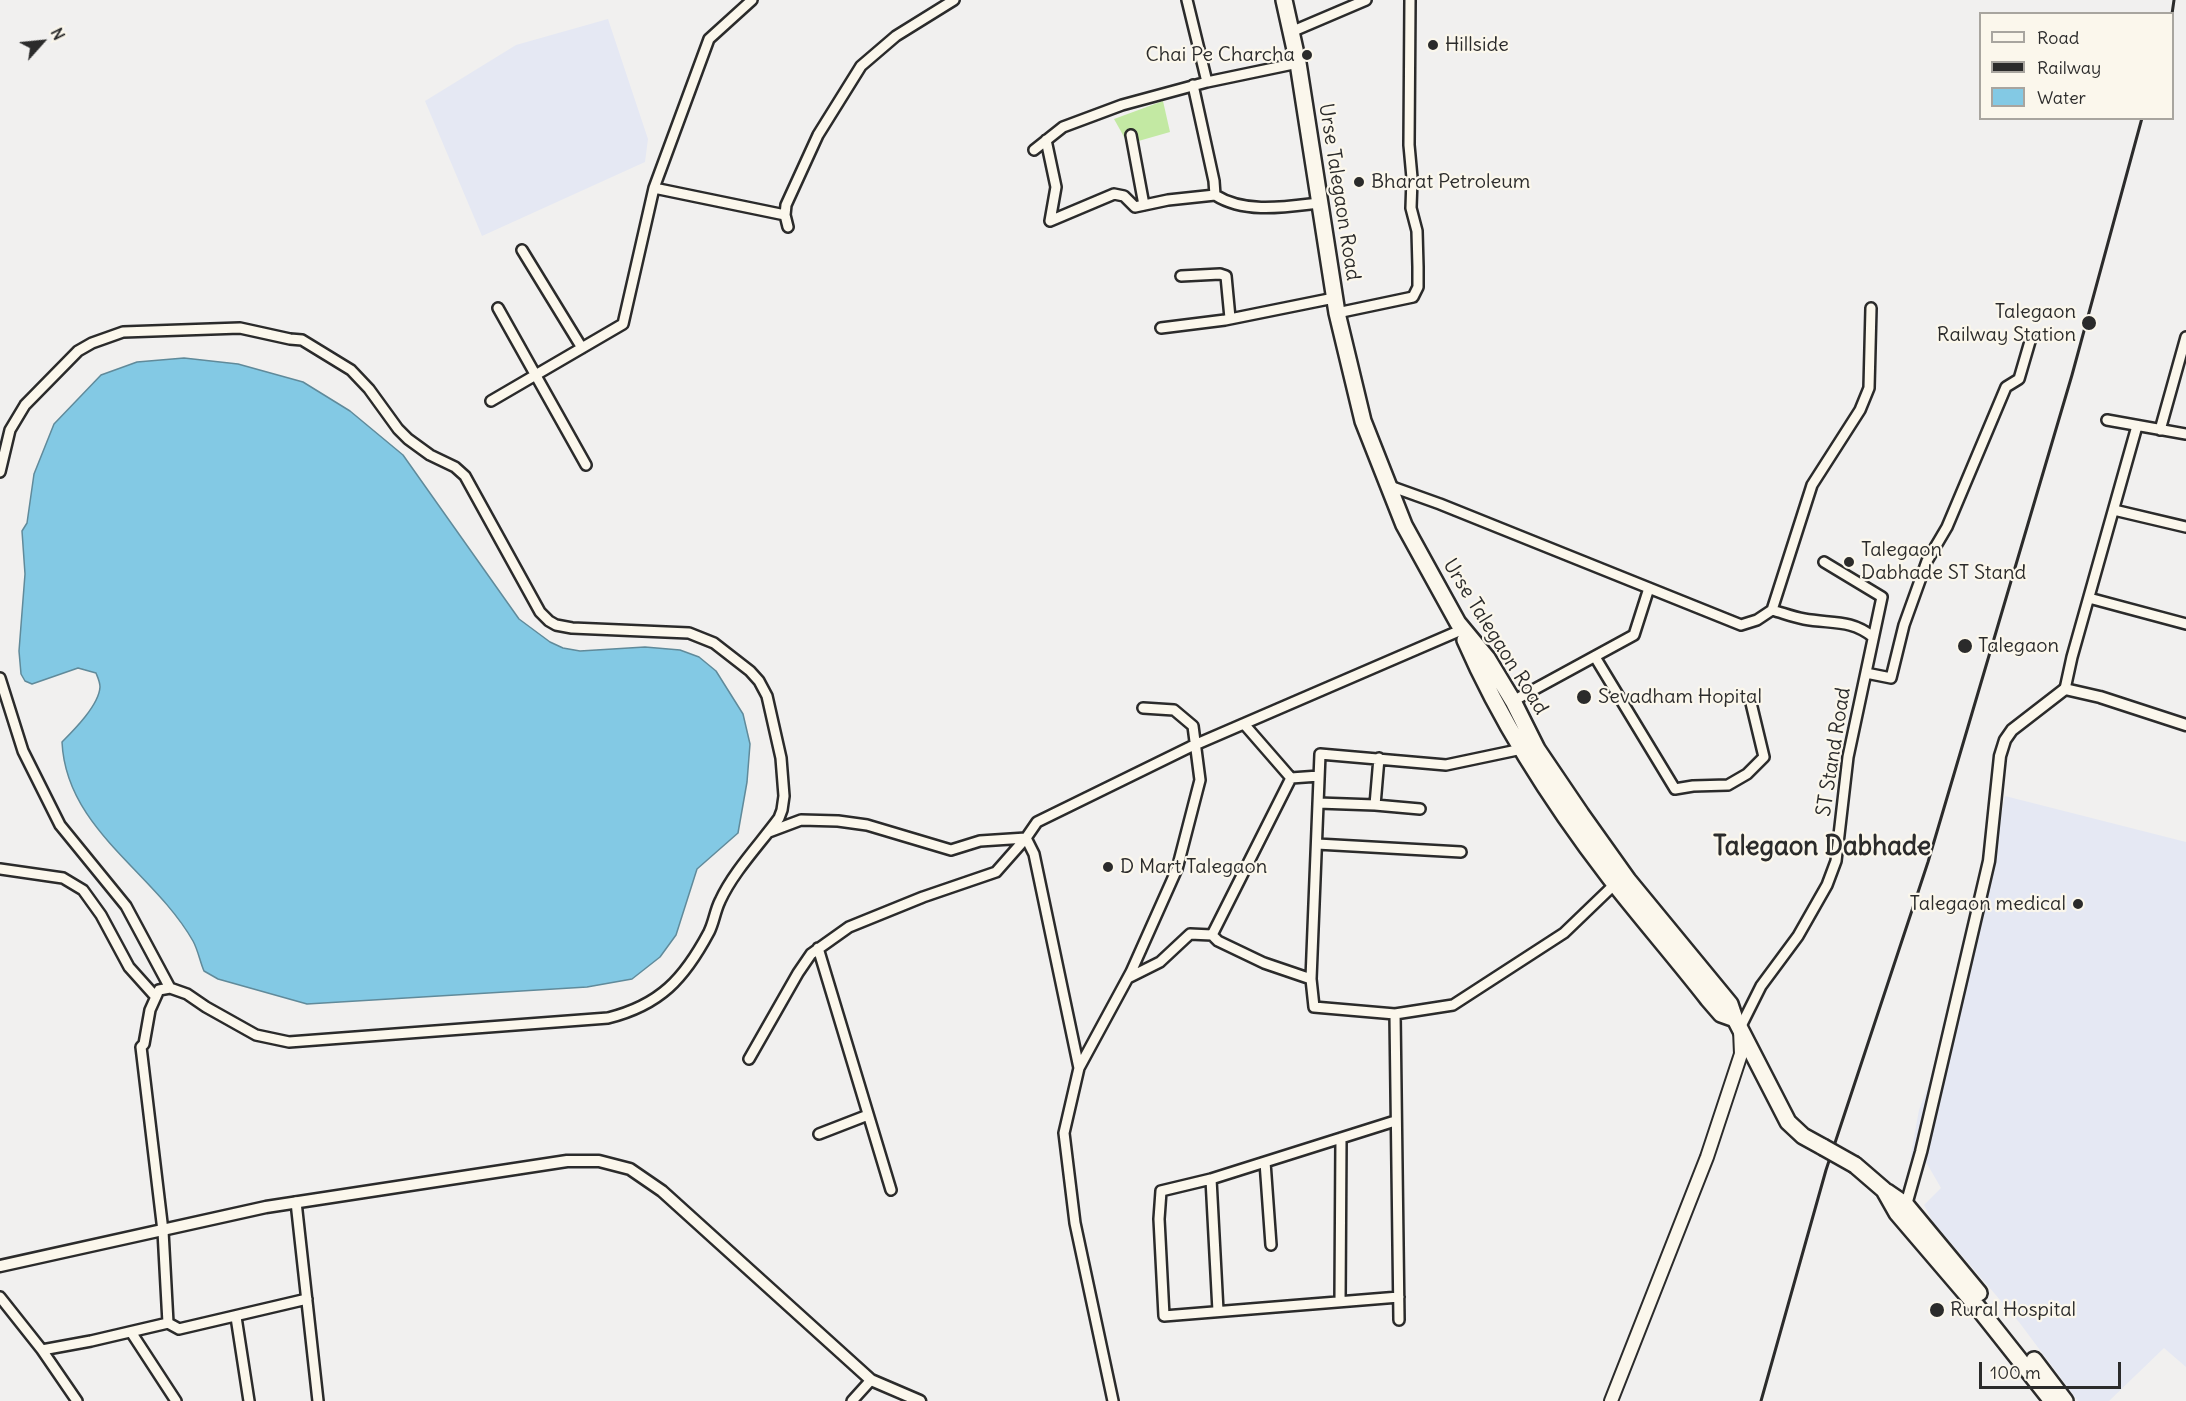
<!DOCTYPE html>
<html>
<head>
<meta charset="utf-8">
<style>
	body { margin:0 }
	#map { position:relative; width:2186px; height:1401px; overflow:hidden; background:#f1f0ef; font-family:Delius,sans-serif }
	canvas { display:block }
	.legend { position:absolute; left:1979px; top:12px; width:195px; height:108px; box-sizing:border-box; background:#fbf7ec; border:2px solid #a8a59f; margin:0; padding:8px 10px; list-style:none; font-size:18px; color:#2b2b2b }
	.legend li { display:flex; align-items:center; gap:12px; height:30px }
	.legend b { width:30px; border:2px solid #a8a59f }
	.north { position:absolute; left:12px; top:12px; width:60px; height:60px; -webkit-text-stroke:4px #fbf7ec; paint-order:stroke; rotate:63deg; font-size:16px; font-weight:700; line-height:24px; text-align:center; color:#2b2b2b }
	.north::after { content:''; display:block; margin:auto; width:21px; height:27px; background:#2b2b2b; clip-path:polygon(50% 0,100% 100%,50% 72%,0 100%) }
	.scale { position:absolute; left:1979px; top:1362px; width:142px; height:27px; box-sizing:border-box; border:3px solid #2b2b2b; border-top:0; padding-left:8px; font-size:18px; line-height:21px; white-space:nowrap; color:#2b2b2b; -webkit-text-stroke:4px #fbf7ec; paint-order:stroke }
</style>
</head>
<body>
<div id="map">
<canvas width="2186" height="1401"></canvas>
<ul class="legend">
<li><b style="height:8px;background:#fbf7ec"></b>Road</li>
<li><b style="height:8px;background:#2b2b2b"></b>Railway</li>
<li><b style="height:16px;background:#83c9e4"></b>Water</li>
</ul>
<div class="north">N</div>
<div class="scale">100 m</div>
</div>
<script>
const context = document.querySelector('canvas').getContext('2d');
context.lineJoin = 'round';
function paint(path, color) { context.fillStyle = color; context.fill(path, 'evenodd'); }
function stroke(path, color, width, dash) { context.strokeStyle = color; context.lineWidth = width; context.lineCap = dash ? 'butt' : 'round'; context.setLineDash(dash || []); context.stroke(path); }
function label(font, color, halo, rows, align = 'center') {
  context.font = font + ' Delius,sans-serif'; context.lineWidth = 4.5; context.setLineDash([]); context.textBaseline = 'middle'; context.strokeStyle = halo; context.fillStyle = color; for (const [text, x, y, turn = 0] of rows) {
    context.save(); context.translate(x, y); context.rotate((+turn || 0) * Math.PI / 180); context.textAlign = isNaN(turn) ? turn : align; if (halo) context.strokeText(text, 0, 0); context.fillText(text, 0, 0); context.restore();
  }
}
const built = new Path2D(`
	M608,19l40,120 -3,23 -163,74 -57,-135 91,-56z
	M2005,796l181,46v525l-22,-19 -55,53h-31l-59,-79 -86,-100 -9,-17 17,-17 -15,-26 -16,-2 9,-50 42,-111 14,-57z`);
const green = new Path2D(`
	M1163,101l7,31 -42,12 -14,-25z`);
const water = new Path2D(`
	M184,358l54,6 65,18 47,29 53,44 116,164 31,23 13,6 17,3 65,-4 35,3 19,7 17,14 27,43 7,30 -3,38 -9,51 -41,36 -21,66 -16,22 -28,22 -45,8 -280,17 -89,-25 -14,-8c-4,-9 -6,-21 -11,-30 -40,-70 -127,-112 -131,-199 12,-12 37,-37 38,-55 0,-5 -2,-9 -4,-14l-18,-5 -46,16 -7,-3 -4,-7 -2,-23 6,-77 -3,-43 5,-8 7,-49 20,-50 47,-49 36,-13z`);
const minor = new Path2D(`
	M1187,0l20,82
	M1291,32l75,-32
	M1193,85l21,96 1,14c30,19 70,12 104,8
	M1131,135l13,70
	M1046,140l10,47 -6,34 64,-27 10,2 11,11 33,-7 47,-5
	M1034,150l29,-23 59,-22 85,-23 91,-19
	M654,188l55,-149 43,-39
	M788,227l-3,-12 1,-10 32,-70 43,-69 35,-30 58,-36
	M522,250l60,98
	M1181,276l39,-2 6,2 4,42
	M498,308l88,157
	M1337,313l76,-16 5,-10v-20l-1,-36 -6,-23 1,-30 -3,-33 1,-145
	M1161,328l64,-8 109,-22
	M491,401l132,-77 31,-136 131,27
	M2107,420l79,14
	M2160,430l26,-93
	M0,472l10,-42 15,-25 53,-54 14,-8 31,-11 117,-4 50,11 12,1 49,30 18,19 29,40 10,10 22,16 25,12 10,9 75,136 9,9 7,4 16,3 117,5 25,10 36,28 9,10 8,15 14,62 3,38 -2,14 -3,8c-19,26 -46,54 -59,83 -5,10 -6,21 -11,31 -25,47 -49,73 -101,86l-319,24 -33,-7 -50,-28 -19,-13 -17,-6 -11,2 -9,20 -6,34 -3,3 22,184 5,92 -77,18 -49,9
	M1387,485l53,19 301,121 16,-5 15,-10c11,3 21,7 32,9 27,5 47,0 69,18
	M2114,510l72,17
	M2089,598l97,26
	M1772,610l40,-125 48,-75 9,-22 2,-80
	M1595,657l80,132 18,-3 35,-1 19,-11 17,-17 -13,-54
	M1866,673l25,5 13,-53 23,-64 20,-34 59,-140 13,-8 12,-41
	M0,678l23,73 37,74 66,81 44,82
	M2065,689l7,-32 65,-231
	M1513,701l121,-66 15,-47
	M1244,724l47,54
	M1522,749l-76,16 -126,-11 -9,225 3,28 81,7 58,-9 111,-72 53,-51
	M1318,803l57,2 4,-47
	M1375,805l45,4
	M769,832l32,-12 37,1 29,4 84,25 29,-9 46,-3
	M1317,844l144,8
	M0,869l63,9 20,12 18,25 28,52 26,29
	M818,948l73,242
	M1128,978l32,-16 30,-28 22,1
	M1311,979l-47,-16 -46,-22 -6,-6 79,-157 28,-2
	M1395,1014l4,306
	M1740,1028l21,-42 37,-50 29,-51 9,-24 12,-104 34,-160 -58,-35
	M749,1059l49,-86 13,-19 38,-27 74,-30 73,-25 30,-34
	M1079,1068l-45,-214 -8,-16 11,-16 153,-75 271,-117
	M1395,1121l-184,58 -50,12 -2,28 5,97 235,-19
	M819,1134l49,-19
	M1265,1162l6,83
	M1211,1179l7,132
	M296,1202l22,199
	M0,1297l42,53 35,51
	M1340,1301l1,-163
	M236,1317l13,84
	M168,1323l11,6 128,-30
	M131,1332l45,69
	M852,1401l19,-21
	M1113,1401l-38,-178 -11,-90 15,-65 52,-96 46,-103 23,-89 -7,-54 -19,-16 -31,-2`);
const tertiary = new Path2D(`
	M1906,1205l15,-53 68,-291 11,-105 5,-16 7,-10 53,-41 35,8 86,28
	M0,1266l266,-59 301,-46h32l31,8 32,22 209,189 49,21`);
const secondary = new Path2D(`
	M1611,1401l96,-244 34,-103 -1,-24`);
const trunk = new Path2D(`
	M1284,0l14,63 39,250 26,108 41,104 54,98 29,35 26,43 24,48 44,65 47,66 102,124 5,15 53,103 15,14 20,11
	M1465,640c37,85 89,165 145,238 32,41 66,80 98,121l13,15 14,5
	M1855,1165l29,25 13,23 83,97 72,91
	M1887,1192l19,13 73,88
	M2034,1360l31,41`);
const rail = new Path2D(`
	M2172,14l2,-14
	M1761,1401l65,-231 102,-308 144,-487 70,-257`);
const trunkBridge = new Path2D(`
	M1823,1147l32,18`);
const markers = [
	[1433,45,6,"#2b2b2b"],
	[1307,55,6,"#2b2b2b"],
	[1359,182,6,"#2b2b2b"],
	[2089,323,8,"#2b2b2b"],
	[1849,562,6,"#2b2b2b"],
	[1965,646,8,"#2b2b2b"],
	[1584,697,8,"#2b2b2b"],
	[1108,867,6,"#2b2b2b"],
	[2078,904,6,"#2b2b2b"],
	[1937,1310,8,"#2b2b2b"]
];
const poiNames = [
	["Hillside",1445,45],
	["Chai Pe Charcha",1295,55,"right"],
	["Bharat Petroleum",1371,182],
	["Talegaon",2076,312,"right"],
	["Railway Station",2076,335,"right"],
	["Talegaon",1861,550],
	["Dabhade ST Stand",1861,573],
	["Talegaon",1978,646],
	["Sevadham Hopital",1598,697],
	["D Mart Talegaon",1120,867],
	["Talegaon medical",2066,904,"right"],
	["Rural Hospital",1950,1310]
];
const streetNames = [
	["Urse Talegaon Road",1339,192,81],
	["Urse Talegaon Road",1495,637,58],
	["ST Stand Road",1834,752,-81]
];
const districtNames = [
	["Talegaon Dabhade",1822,848]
];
paint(built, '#e5e8f3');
paint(green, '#c3e9a3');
paint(water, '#83c9e4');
stroke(water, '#608a9a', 1.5);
stroke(minor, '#2b2b2b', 14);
stroke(tertiary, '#2b2b2b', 15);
stroke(secondary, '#2b2b2b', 16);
stroke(trunk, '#2b2b2b', 20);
stroke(minor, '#fbf7ec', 9);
stroke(tertiary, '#fbf7ec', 10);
stroke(secondary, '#fbf7ec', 12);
stroke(trunk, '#fbf7ec', 15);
stroke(rail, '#2b2b2b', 3);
stroke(trunkBridge, '#2b2b2b', 20, []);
stroke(trunkBridge, '#fbf7ec', 15);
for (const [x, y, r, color] of markers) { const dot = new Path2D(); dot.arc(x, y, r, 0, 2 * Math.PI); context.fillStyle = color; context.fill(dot); stroke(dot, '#fbf7ec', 2); }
label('20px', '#2b2b2b', '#fbf7ec', poiNames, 'left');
label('20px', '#2b2b2b', '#fbf7ec', streetNames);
label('bold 26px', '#2b2b2b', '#fbf7ec', districtNames);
</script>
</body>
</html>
